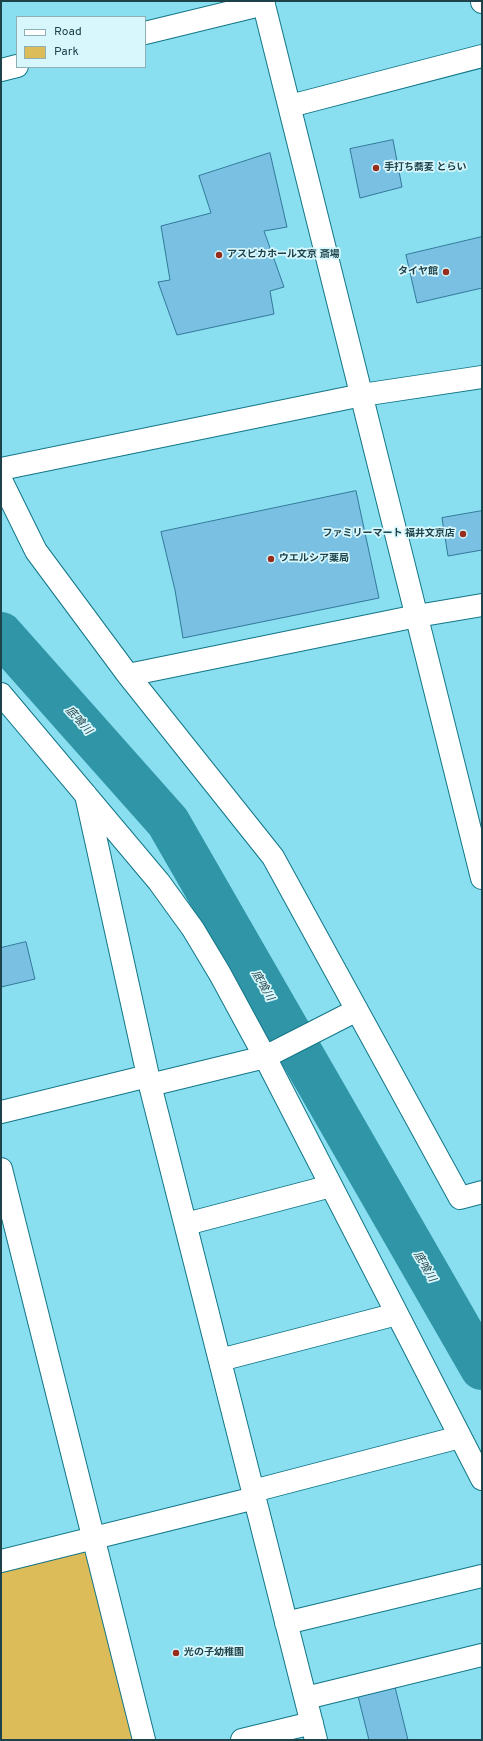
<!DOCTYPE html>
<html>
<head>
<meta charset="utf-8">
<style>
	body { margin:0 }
	#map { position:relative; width:483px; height:1741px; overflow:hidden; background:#89dff0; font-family:Overpass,sans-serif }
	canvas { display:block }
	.frame { position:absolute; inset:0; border:2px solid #1e424a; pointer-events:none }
	.legend { position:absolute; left:16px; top:16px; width:130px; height:52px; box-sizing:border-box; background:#d7f7fd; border:1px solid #8dafb5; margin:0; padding:5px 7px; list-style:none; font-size:12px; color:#1e424a }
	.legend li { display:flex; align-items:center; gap:8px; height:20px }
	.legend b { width:20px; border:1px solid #8dafb5 }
</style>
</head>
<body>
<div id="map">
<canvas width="483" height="1741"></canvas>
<div class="frame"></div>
<ul class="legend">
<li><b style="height:5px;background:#fff"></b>Road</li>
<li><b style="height:11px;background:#dcbc58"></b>Park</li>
</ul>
</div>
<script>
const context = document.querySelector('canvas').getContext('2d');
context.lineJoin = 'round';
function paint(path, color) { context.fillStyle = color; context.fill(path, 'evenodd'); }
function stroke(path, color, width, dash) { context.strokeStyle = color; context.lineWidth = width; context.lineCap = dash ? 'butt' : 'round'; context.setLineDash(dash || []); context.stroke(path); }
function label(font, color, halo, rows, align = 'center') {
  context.font = font + ' Overpass,"Noto Sans JP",sans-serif'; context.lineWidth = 3.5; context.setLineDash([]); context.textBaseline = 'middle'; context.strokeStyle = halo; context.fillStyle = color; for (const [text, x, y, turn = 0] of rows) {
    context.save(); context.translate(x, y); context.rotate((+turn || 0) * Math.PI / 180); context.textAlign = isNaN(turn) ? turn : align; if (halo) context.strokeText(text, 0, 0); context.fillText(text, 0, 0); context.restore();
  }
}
const green = new Path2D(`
	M94,1538l50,202h-143v-179z`);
const river = new Path2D(`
	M1,634l167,188 314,546`);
const building = new Path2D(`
	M393,140l9,47 -42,11 -10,-49z
	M270,153l17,74 -23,4 20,56 -14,4 4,23 -97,21 -19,-53 12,-2 -9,-54 50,-13 -12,-37z
	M482,237v51l-65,15 -11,-48z
	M356,491l23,107 -196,40 -8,-48 -14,-58z
	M482,511v39l-34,6 -6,-38z
	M26,942l9,37 -34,8v-39z
	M394,1683l14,57h-39l-12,-48z`);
const minor = new Path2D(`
	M263,1l219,877
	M482,1v1
	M145,33l119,-29
	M1,70l16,-4
	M290,106l192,-50
	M1,469l361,-74 120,-18
	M1,480l35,71 92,124 145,182 187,341 22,-6
	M128,675l289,-59 65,-11
	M1,694l158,188 34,47 27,45 45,83 217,422
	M86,795l64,290 166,655
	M150,1085l115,-28 92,-47
	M1,1112l147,-36
	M1,1169l143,571
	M186,1224l145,-38
	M220,1360l177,-46
	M253,1491l207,-54
	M1,1561l254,-63
	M286,1623l196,-47
	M306,1698l176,-43
	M242,1740l70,-17`);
const markers = [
	[376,168,4,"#972d1c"],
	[219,255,4,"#972d1c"],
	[446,272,4,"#972d1c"],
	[463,534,4,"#972d1c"],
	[271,559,4,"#972d1c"],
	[176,1653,4,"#972d1c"]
];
const poiNames = [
	["手打ち蕎麦 とらい",384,168],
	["アスピカホール文京 斎場",227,255],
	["タイヤ館",438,272,"right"],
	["ファミリーマート 福井文京店",455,534,"right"],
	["ウエルシア薬局",279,559],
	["光の子幼稚園",184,1653]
];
const waterNames = [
	["底喰川",78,721,48],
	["底喰川",262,986,60],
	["底喰川",424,1267,60]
];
paint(green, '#dcbc58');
stroke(river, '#2f95a7', 44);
paint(building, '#7ac0e3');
stroke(building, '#327899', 1);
stroke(minor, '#127686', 24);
stroke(minor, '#fff', 22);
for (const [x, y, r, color] of markers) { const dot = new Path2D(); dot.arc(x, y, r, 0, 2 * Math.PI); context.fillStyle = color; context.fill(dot); stroke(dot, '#d7f7fd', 1.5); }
label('bold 10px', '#1e424a', '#d7f7fd', poiNames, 'left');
label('italic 11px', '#28474d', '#d7f7fd', waterNames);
</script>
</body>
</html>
